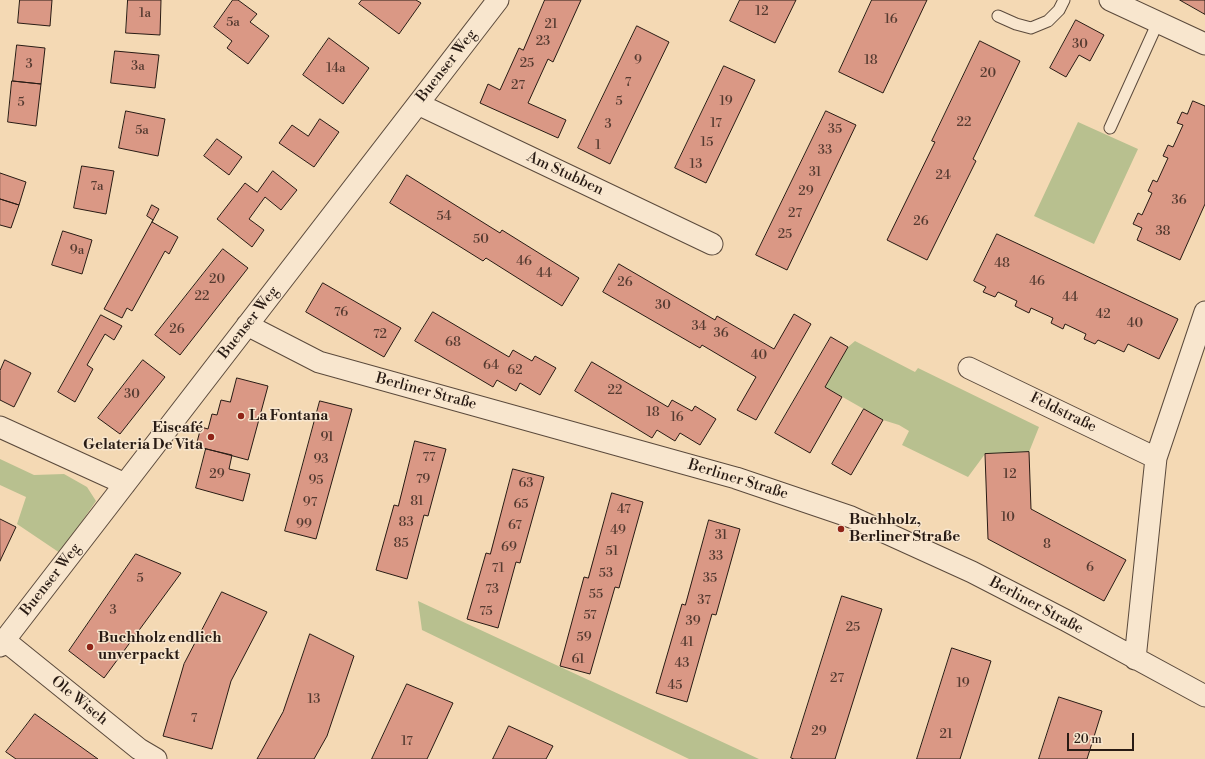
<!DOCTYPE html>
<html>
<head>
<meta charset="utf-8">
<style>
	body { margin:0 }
	#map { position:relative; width:1205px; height:759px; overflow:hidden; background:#f4d9b4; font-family:"Libre Bodoni",serif }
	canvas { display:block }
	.scale { position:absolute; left:1067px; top:733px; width:67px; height:18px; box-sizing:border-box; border:2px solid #281b14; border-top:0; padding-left:5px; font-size:12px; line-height:14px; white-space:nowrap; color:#281b14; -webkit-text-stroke:3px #f8e6ce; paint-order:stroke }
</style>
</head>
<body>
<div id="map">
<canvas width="1205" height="759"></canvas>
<div class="scale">20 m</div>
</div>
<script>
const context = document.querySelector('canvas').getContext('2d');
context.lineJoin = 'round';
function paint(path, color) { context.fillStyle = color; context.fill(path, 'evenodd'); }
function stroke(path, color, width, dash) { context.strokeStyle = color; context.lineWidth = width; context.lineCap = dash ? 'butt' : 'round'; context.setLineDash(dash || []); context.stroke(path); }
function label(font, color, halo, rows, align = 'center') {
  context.font = font + ' "Libre Bodoni",serif'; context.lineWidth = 3; context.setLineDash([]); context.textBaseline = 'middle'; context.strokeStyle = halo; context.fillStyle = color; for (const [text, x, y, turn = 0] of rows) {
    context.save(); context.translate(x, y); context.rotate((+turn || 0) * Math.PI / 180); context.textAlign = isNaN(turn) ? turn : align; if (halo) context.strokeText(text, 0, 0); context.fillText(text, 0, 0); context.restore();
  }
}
const green = new Path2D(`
	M1078,122l60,27 -44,95 -60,-28z
	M855,341l60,31 3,-4 121,59 -10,25 -44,2 -17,23 -66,-32 7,-14 -10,-6 -16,-5 -58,-33 23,-40z
	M0,459l34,16 30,-1 23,13 9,14 -36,52 -43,-29 9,-27 -26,-12z
	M418,601l341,158h-70l-267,-129z`);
const building = new Path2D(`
	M20,0h32l-2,26 -32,-3z
	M128,0h33l-1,35 -34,-2z
	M233,0h5l19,14 -7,8 19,14 -21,28 -21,-16 5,-7 -18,-14z
	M362,0h54l5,3 -22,31 -40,-30z
	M545,0h36l-28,62 -5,-3 -20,44 38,17 -8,18 -78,-35 8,-19 12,6 19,-42 4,2z
	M740,0h56l-21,43 -45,-22z
	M872,0h55l-44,93 -44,-21z
	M1180,0h25v14z
	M1076,20l28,15 -14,26 -11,-6 -13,22 -16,-9z
	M637,26l32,16 -59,122 -32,-16z
	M329,38l40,30 -26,36 -40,-29z
	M980,41l40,20 -47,98 3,2 -49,99 -40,-20 48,-98 -3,-1z
	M17,45l28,3 -4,36 -28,-3z
	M115,51l44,4 -4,33 -44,-5z
	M724,66l31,14 -49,103 -31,-15z
	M12,81l29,3 -5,42 -28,-4z
	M1193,101l12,5v98l-25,56 -43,-20 5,-12 -9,-4 5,-11 4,2 10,-22 -4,-2 5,-11 4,2 11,-24 -5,-2 5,-11 5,2 10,-22 -6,-2 5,-11 5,2z
	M126,111l39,8 -7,37 -39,-8z
	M826,111l30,14 -69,145 -31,-15z
	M320,119l19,13 -25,35 -35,-24 13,-18 16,11z
	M217,139l25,18 -13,18 -25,-19z
	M82,166l32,5 -8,43 -32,-6z
	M273,171l24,19 -16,20 -16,-13 -16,22 15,11 -12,17 -35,-28 28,-36 12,9z
	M0,173l26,9 -7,23 -19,-6z
	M407,175l93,58 2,-3 77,48 -17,28 -76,-48 -3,3 -93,-58z
	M0,199l19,6 -8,23 -11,-3z
	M152,205l7,4 -7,13 26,15 -9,17 -4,-3 -33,60 -5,-3 -5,10 -18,-9 49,-89 -6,-4z
	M63,231l29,9 -10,34 -30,-9z
	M997,234l181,85 -19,40 -31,-15 -4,8 -26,-12 -3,4 -11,-5 2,-5 -21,-10 -2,5 -12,-6 2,-5 -22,-10 -2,5 -14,-7 2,-5 -19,-9 -3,5 -12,-5 3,-5 -12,-6z
	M223,249l25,19 -68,87 -25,-20z
	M619,264l96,56 2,-4 57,33 20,-35 17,10 -55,96 -19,-10 19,-33 -54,-32 -2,3 -97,-56z
	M323,283l78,45 -17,29 -78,-45z
	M433,312l76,45 4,-7 19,11 3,-5 21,12 -16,27 -20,-12 -4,8 -19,-11 -4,7 -78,-46z
	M101,315l21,11 -8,14 -9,-6 -18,31 6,4 -18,33 -17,-10z
	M831,337l17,10 -23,40 17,10 -32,56 -35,-20z
	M5,360l26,13 -17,34 -14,-7v-29z
	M143,360l22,17 -45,57 -22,-16z
	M592,362l76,45 4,-7 20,11 3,-5 21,13 -16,26 -20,-12 -5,8 -18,-11 -5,8 -77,-47z
	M237,378l31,8 -20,74 -52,-14 5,-19 7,2 4,-15 5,1 4,-15 9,2z
	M320,401l32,8 -36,130 -31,-8z
	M864,409l19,11 -32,55 -19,-11z
	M415,441l31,8 -18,67 -4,-1 -17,64 -31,-9 18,-65 4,1z
	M206,449l26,6 -3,14 21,5 -7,27 -47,-13z
	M1029,452l2,57 95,51 -22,41 -116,-62 -3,-85z
	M513,469l31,8 -24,86 -4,-1 -18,66 -31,-9 19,-66 4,1z
	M612,493l31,9 -24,86 -4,-1 -25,87 -30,-8 24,-89 4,1z
	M0,519l16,8 -16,34z
	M709,520l31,9 -24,86 -4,-1 -25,88 -31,-9 26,-89 3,1z
	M136,554l45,19 -77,105 -35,-27z
	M222,592l45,20 -36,69 -19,68 -49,-13 21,-72z
	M842,596l40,13 -47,150h-41l-3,-1z
	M310,634l44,22 -27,80 -13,23h-57l26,-47z
	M952,648l39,13 -31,98h-43z
	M407,684l46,19 -26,56h-55z
	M1059,697l43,14 -15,48h-48z
	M35,714l63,45h-82l-10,-7z
	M509,726l44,20 -7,13h-53z`);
const lane = new Path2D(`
	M998,16l18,8 15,4 17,-7 11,-11 5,-10
	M1110,128l48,-106`);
const street = new Path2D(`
	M1110,0l95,44
	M418,104l294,140
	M247,325l72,37 417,116 115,39 121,55 95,49 138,75
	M969,368l187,90
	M0,427l125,57
	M4,640l135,109 17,10
	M0,646l498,-646
	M1135,659l21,-201 49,-146`);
const markers = [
	[241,416,4,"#8f2418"],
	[211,437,4,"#8f2418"],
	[841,529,4,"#8f2418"],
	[90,647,4,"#8f2418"]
];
const numberNames = [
	["12",762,12],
	["1a",145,14],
	["16",891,20],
	["5a",233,23],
	["21",551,25],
	["23",543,42],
	["30",1080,45],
	["9",638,61],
	["18",871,61],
	["25",527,64],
	["3",29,65],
	["3a",138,67],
	["14a",336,69],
	["20",988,74],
	["7",628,83],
	["27",518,86],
	["5",619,102],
	["19",726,102],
	["5",21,103],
	["22",964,123],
	["17",716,124],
	["3",608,125],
	["35",835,130],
	["5a",142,131],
	["15",707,143],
	["1",598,146],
	["33",825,151],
	["13",696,165],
	["31",815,173],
	["24",943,176],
	["7a",97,187],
	["29",806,192],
	["36",1179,201],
	["27",795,214],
	["54",444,217],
	["26",921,222],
	["38",1163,232],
	["25",785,235],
	["50",481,240],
	["9a",77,251],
	["46",524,262],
	["48",1002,264],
	["44",544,274],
	["20",217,280],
	["46",1037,282],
	["26",625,283],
	["22",202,297],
	["44",1070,298],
	["30",663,306],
	["76",341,313],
	["42",1103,315],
	["40",1135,324],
	["34",699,327],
	["26",177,330],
	["36",721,334],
	["72",380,335],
	["68",453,343],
	["40",759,356],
	["64",491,366],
	["62",515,371],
	["22",615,391],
	["30",132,395],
	["18",653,413],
	["16",677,418],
	["91",327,438],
	["77",429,458],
	["93",321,460],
	["29",217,475],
	["12",1010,475],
	["79",423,480],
	["95",316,481],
	["63",526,484],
	["81",417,502],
	["97",310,503],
	["65",521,505],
	["47",624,510],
	["10",1008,518],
	["83",406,523],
	["99",304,525],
	["67",515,526],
	["49",618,531],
	["31",721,536],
	["85",401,544],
	["8",1047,545],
	["69",509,548],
	["51",612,552],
	["33",716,557],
	["6",1090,568],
	["71",498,569],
	["53",606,574],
	["5",140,579],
	["35",710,579],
	["73",492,590],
	["55",596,595],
	["37",704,601],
	["3",113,611],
	["75",486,612],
	["57",590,616],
	["39",693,622],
	["25",853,628],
	["59",584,638],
	["41",687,643],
	["61",578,660],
	["43",682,664],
	["27",837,679],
	["19",963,684],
	["45",675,686],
	["13",314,700],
	["7",194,719],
	["29",819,732],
	["21",946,735],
	["17",407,742]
];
const streetNames = [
	["Buenser Weg",447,66,-52],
	["Am Stubben",565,174,25],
	["Buenser Weg",249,323,-52],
	["Berliner Straße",426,392,15],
	["Feldstraße",1063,413,26],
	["Berliner Straße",738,480,17],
	["Buenser Weg",51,580,-52],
	["Berliner Straße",1036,606,28],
	["Ole Wisch",79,701,39]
];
const poiNames = [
	["La Fontana",249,416],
	["Eiscafé",203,428,"right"],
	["Gelateria De Vita",203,445,"right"],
	["Buchholz,",849,520],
	["Berliner Straße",849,537],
	["Buchholz endlich",98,638],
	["unverpackt",98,655]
];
paint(green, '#b8c08f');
paint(building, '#da9885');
stroke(building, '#281b14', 1);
stroke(lane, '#5b4a3c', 13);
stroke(street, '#5b4a3c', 23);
stroke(lane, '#f8e6ce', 11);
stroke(street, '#f8e6ce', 21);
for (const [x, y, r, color] of markers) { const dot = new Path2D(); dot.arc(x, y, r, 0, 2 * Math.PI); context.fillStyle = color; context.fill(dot); stroke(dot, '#f8e6ce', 1.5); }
label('13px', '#543a30', null, numberNames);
label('15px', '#281b14', '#f8e6ce', streetNames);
label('bold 15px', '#281b14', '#f8e6ce', poiNames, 'left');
</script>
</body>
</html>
